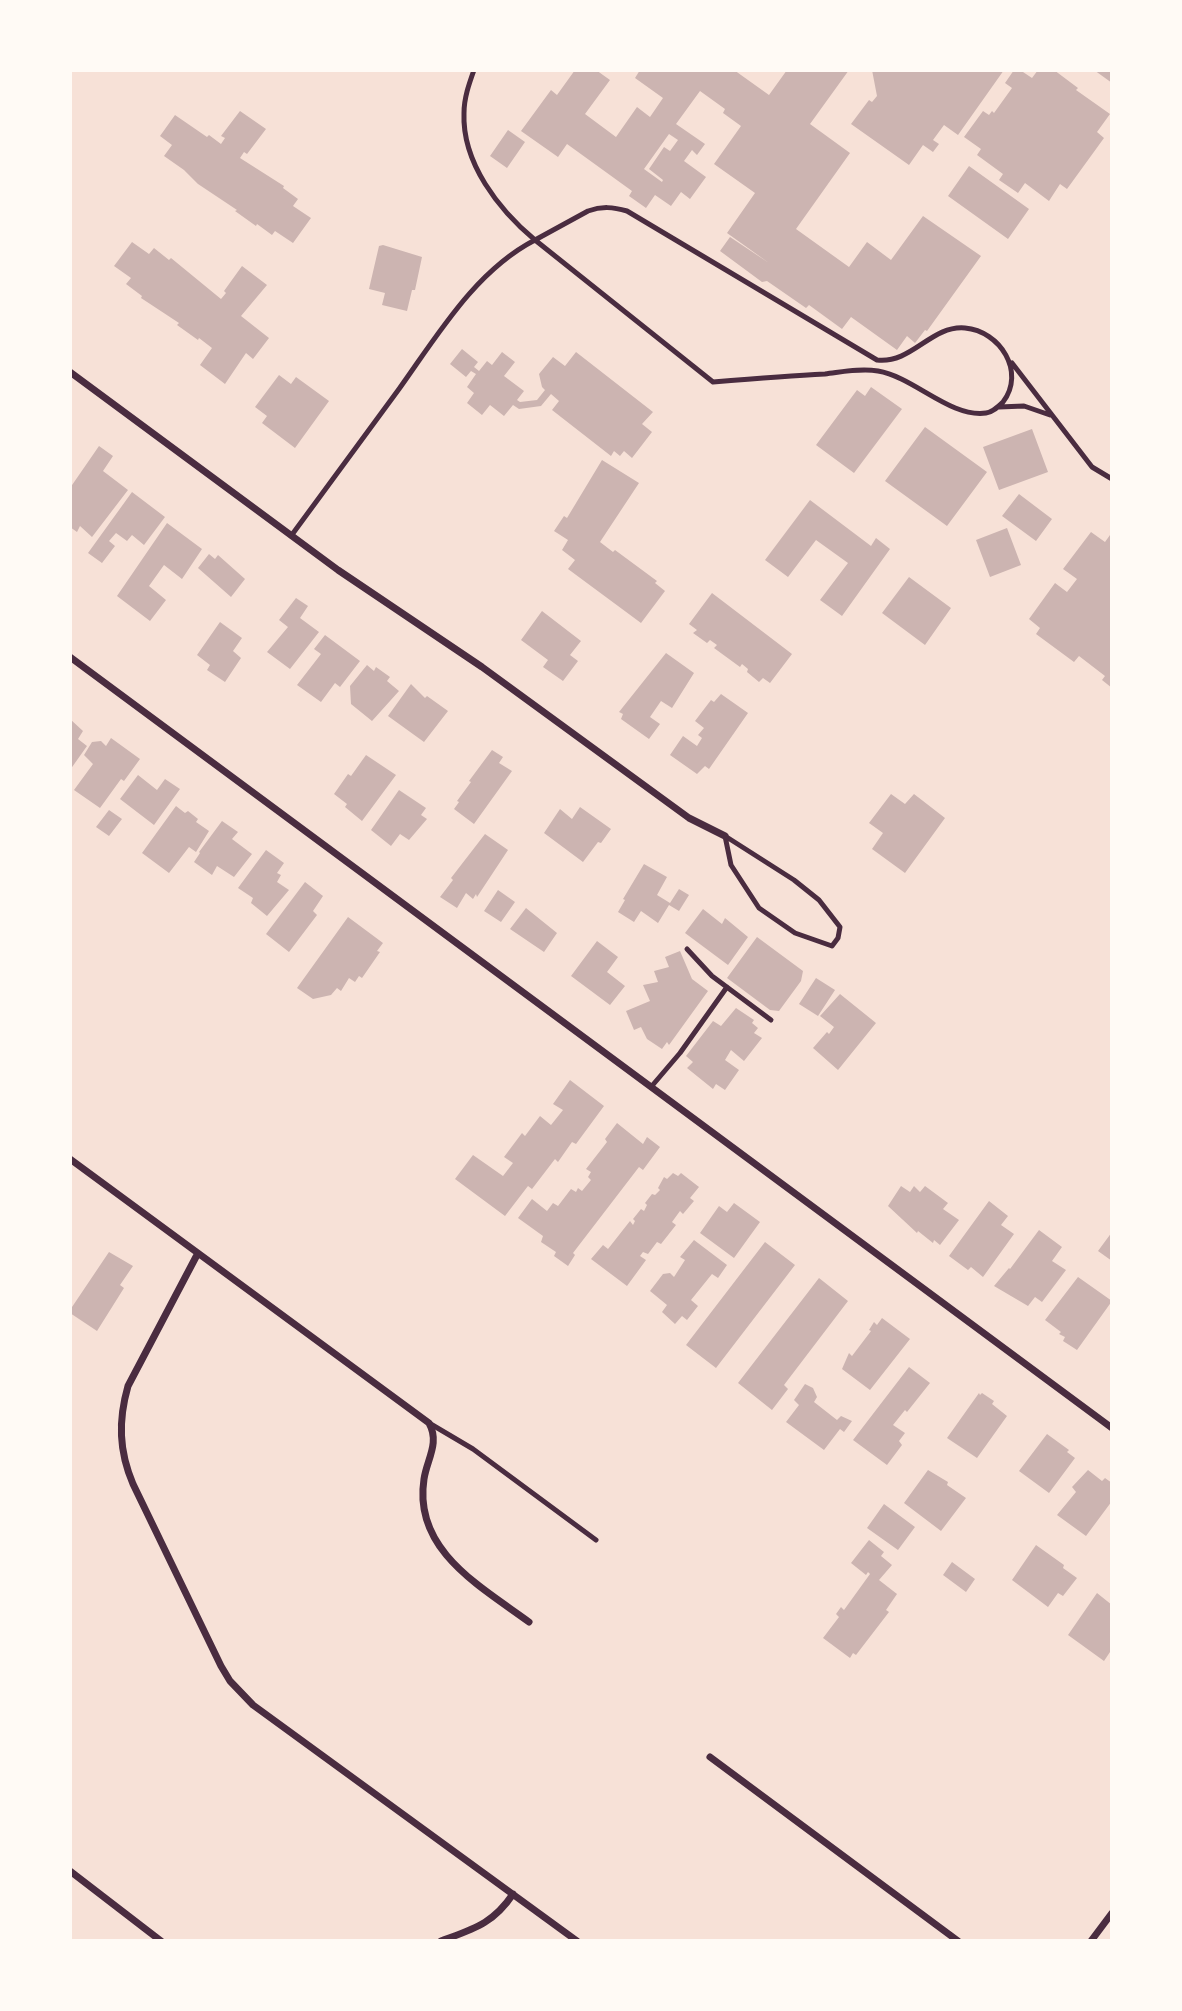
<!DOCTYPE html>
<html>
<head>
<meta charset="utf-8">
<style>
	body { margin:0 }
	#map { position:relative; width:1182px; height:2011px; overflow:hidden; background:#f7e1d7; font-family:Ubuntu,sans-serif }
	canvas { display:block }
	.frame { position:absolute; inset:0; border:72px solid #fffaf5; pointer-events:none }
</style>
</head>
<body>
<div id="map">
<canvas width="1182" height="2011"></canvas>
<div class="frame"></div>
</div>
<script>
const context = document.querySelector('canvas').getContext('2d');
context.lineJoin = 'round';
function paint(path, color) { context.fillStyle = color; context.fill(path, 'evenodd'); }
function stroke(path, color, width, dash) { context.strokeStyle = color; context.lineWidth = width; context.lineCap = dash ? 'butt' : 'round'; context.setLineDash(dash || []); context.stroke(path); }
const building = new Path2D(`
	M575,70h21l14,10 -25,34 31,23 21,-30 13,10 13,-19 -28,-20 5,-8h94l35,25 18,-25h62l-39,54 40,29 -54,76 53,38 18,-25 24,18 32,-44 58,40 -54,75 -2,-1 -10,13 -8,-7 -10,14 -46,-33 -9,12 -33,-24 -3,3 -39,-27 -5,1 -42,-31 10,-14 39,26 -42,-30 28,-40 -41,-29 27,-38 -18,-13 2,-4 -25,-18 -24,33 29,20 -8,11 -5,-5 -8,11 22,16 -16,22 -9,-7 -10,14 -16,-11 -9,13 -17,-12 3,-5 -65,-47 -9,13 -37,-26 30,-41 6,5zM669,134l9,6 -8,11 -6,-4 -15,22 14,11 -1,2 -18,-13z
	M872,70h132l-46,65 -14,-10 -11,15 6,4 -6,8 -10,-7 -14,20 -58,-41 18,-24 3,2 5,-6z
	M1014,70h6l12,8 6,-8h16l24,18 -2,2 34,24 -13,18 7,6 -37,51 -7,-5 -11,17 -24,-18 -7,10 -19,-13 4,-6 -26,-19 4,-6 -17,-12 19,-26 6,4 3,-4 2,2 18,-25 -7,-5z
	M1094,70h18v13z
	M240,111l26,18 -19,25 -3,-2 -4,6 44,28 -1,2 15,11 -5,7 18,12 -18,25 -18,-12 -3,4 -15,-11 -1,2 -21,-15 2,-1 -39,-26 -14,-14 -20,-14 8,-11 -12,-9 15,-21 32,22 2,-2 12,9 4,-6 -4,-2z
	M508,130l17,12 -18,26 -17,-12z
	M969,166l60,43 -21,30 -60,-43z
	M132,242l17,12 5,-6 15,12 2,-2 50,41 5,-6 -2,-2 18,-25 25,19 -26,31 28,22 -16,21 -7,-6 -21,31 -25,-19 12,-17 -13,-10 -1,2 -21,-15 2,-2 -38,-25 1,-2 -16,-12 5,-6 -17,-12z
	M383,245l39,12 -7,33h-3l-5,21 -25,-6 3,-12 -16,-4 10,-43z
	M462,349l16,13 -4,5 5,4 8,-10 5,4 10,-13 13,10 -11,14 20,15 -7,9 3,2 17,-2 8,-10 -3,-3 -3,-13 14,-17 12,9 11,-14 77,60 -11,12 10,8 -20,26 -8,-7 -4,5 -6,-5 -3,5 -59,-46 7,-9 -8,-7 -10,12 -22,3 -6,-4 -9,11 -14,-11 -8,10 -15,-12 7,-10 -7,-6 9,-13 -5,-3 -5,6 -16,-13z
	M279,375l12,9 5,-7 33,24 -34,47 -33,-25 5,-7 -12,-9z
	M871,387l31,22 -48,64 -38,-28 41,-55 8,6z
	M925,427l62,45 -40,54 -62,-45z
	M1032,429l16,43 -49,18 -16,-43z
	M99,446l14,10 -10,15 25,19 -36,47 -12,-11 -3,6 -7,-5v-39z
	M602,460l37,23 -39,59 13,10 2,-2 42,31 -2,2 10,8 -24,32 -73,-54 7,-9 -13,-10 6,-10 -14,-9 10,-15 3,2z
	M132,492l33,25 -21,28 -12,-10 -5,6 -11,-8 -7,8 6,5 -13,17 -14,-10z
	M1019,494l33,25 -16,22 -34,-25z
	M810,500l61,46 5,-8 14,11 -48,67 -22,-16 28,-37 -32,-23 -28,37 -23,-17z
	M167,523l35,26 -20,30 -18,-14 -15,21 17,14 -16,21 -33,-25z
	M1007,528l14,37 -31,12 -14,-37z
	M1091,532l14,10 5,-7 2,2v151l-10,-8 3,-4 -26,-20 -5,6 -38,-28 4,-6 -11,-9 26,-36 12,9 10,-13 -14,-10z
	M209,554l6,5 3,-4 27,24 -14,18 -33,-29z
	M909,577l42,31 -26,37 -43,-32z
	M712,593l80,61 -22,29 -7,-5 -4,4 -12,-10 1,-3 -6,-5 -2,3 -26,-19 3,-3 -7,-5 -3,3 -14,-10 4,-3 -8,-6z
	M296,598l12,8 -8,12 19,14 -29,37 -23,-17 21,-25 -9,-7z
	M542,611l39,30 -11,14 8,6 -15,20 -20,-14 5,-7 -27,-20z
	M220,622l22,16 -9,13 8,7 -16,24 -18,-12 3,-5 -13,-10z
	M325,635l35,26 -20,26 -5,-4 -14,19 -24,-17 24,-31 -7,-5z
	M666,653l28,20 -22,35 -11,-7 -11,16 10,7 -11,15 -28,-20 2,-5 -4,-2z
	M367,665l7,6 2,-4 14,10 -3,4 12,10 -27,30 -21,-17 -1,-18z
	M411,684l14,14 2,-2 21,15 -24,31 -36,-26z
	M721,694l27,19 -39,56 -4,-3 -8,8 -27,-19 13,-19 14,10 5,-8 -4,-3 6,-7 -9,-7 16,-21 3,2z
	M70,719l13,12 -5,8 9,7 -17,24z
	M111,738l29,21 -16,22 -3,-2 -21,29 -26,-18 19,-26 -9,-9 8,-13 9,-1 5,5z
	M492,750l11,7 -4,6 13,8 -38,53 -20,-15 5,-7 -2,-1 14,-19 -2,-1z
	M366,755l30,20 -34,46 -17,-14 2,-3 -13,-10 14,-20 3,2z
	M138,775l19,15 8,-11 15,10 -26,36 -34,-26z
	M399,790l27,18 -5,7 6,4 -18,21 -9,-6 -9,12 -20,-16z
	M891,794l14,10 9,-10 31,24 -40,55 -33,-24 11,-16 -14,-10z
	M176,806l9,7 3,-2 10,8 -2,3 13,9 -13,21 -7,-5 -20,26 -27,-20z
	M580,807l31,22 -10,14 -3,-1 -15,20 -39,-29 16,-24 12,10z
	M109,810l13,9 -13,17 -13,-9z
	M222,821l16,11 -6,7 20,15 -18,23 -17,-11 -5,9 -18,-13 6,-9 -1,-1z
	M485,834l23,16 -31,47 -1,-3 -3,5 -7,-6 -9,15 -17,-11 13,-17 -2,-2z
	M266,850l18,13 -7,10 4,2 -4,7 12,8 -22,26 -16,-13 2,-5 -15,-10z
	M644,864l23,13 -10,18 13,8 9,-14 10,6 -10,16 -10,-6 -11,18 -17,-12 -7,11 -16,-10 7,-12 -2,-1z
	M305,882l18,14 -10,15 4,4 -28,37 -23,-18z
	M498,890l17,12 -14,20 -17,-11z
	M526,908l31,25 -13,19 -34,-23z
	M703,909l19,15 3,-6 23,19 -20,28 -43,-32z
	M348,917l35,26 -6,8 3,1 -18,26 -3,-2 -4,6 -6,-4 -8,13 -4,-3 -6,7 -18,4 -16,-11z
	M757,937l46,34 -2,10 -22,30 -9,-1 -43,-32z
	M597,941l21,16 -11,15 18,14 -15,19 -39,-29z
	M680,951l12,28 16,12 -39,54 -2,-3 -5,7 -15,-10 -6,-12 -7,3 -8,-19 24,-10 -7,-16 15,-3 -4,-11 15,-4 -4,-10z
	M816,978l19,12 -17,26 -19,-12z
	M840,994l36,29 -38,47 -25,-22 14,-16 2,2 5,-7 -14,-11z
	M736,1008l18,12 -2,3 6,5 -4,5 8,5 -18,23 -13,-11 -6,10 14,10 -14,20 -9,-6 -3,5 -26,-21 6,-6 -7,-6 27,-35 8,5z
	M570,1080l34,26 -28,38 -4,-2 -14,20 -3,-3 -23,30 -4,-3 -23,30 -50,-37 18,-24 30,21 10,-13 -9,-6 18,-24 3,3 15,-20 11,9 12,-15 -10,-6z
	M617,1123l26,21 4,-7 13,10 -17,23 -4,-3 -66,86 2,2 -7,11 -14,-10 2,-4 -15,-10 2,-6 -25,-18 14,-19 15,12 6,-8 5,3 13,-17 5,3 2,-4 4,3 9,-11 -3,-3 3,-5 -5,-3 21,-27 -2,-3z
	M673,1173l5,3 3,-3 18,14 -9,11 4,3 -11,13 -3,-3 -8,11 4,3 -15,19 -4,-2 -9,12 -5,-2 -3,4 6,4 -19,26 -36,-27 12,-14 5,4 22,-28 3,4 2,-4 -2,-2 8,-10 3,2 3,-6 -2,-2 7,-9 3,1 5,-5 -2,-2 6,-11 3,2z
	M901,1186l9,6 4,-6 6,6 5,-6 23,17 -5,6 16,11 -19,25 -6,-5 -1,3 -15,-12 -1,2 -29,-27z
	M989,1201l19,15 -7,9 13,9 -31,43 -12,-10 -3,3 -19,-14z
	M734,1203l26,19 -26,36 -34,-25 19,-27 8,6z
	M1039,1230l23,17 -10,14 14,9 -24,32 -7,-5 -7,9 -34,-20 15,-18 1,1z
	M1112,1232v29l-14,-10z
	M694,1240l33,25 -9,13 -6,-4 -21,26 7,6 -11,14 -5,-4 -7,8 -13,-12 5,-7 -17,-14 13,-17 7,-1 4,4 11,-17 -5,-3z
	M765,1242l30,23 -79,103 -30,-23z
	M109,1252l24,14 -13,19 4,3 -27,43 -27,-18v-3z
	M1078,1277l34,24 -35,49 -14,-9 2,-4 -6,-3 2,-2 -16,-12z
	M819,1278l29,23 -64,84 4,4 -16,21 -34,-27z
	M882,1318l28,21 -40,51 -28,-21 7,-16 3,3 19,-25 -2,-1 5,-8 3,3z
	M909,1367l21,16 -23,29 -2,-2 -12,15 12,8 -6,8 3,4 -15,20 -34,-25z
	M805,1384l8,4 4,9 -3,5 23,18 4,-4 11,5 -8,11 -4,-3 -16,21 -38,-28 13,-17 -5,-5z
	M979,1393l1,2 2,-2 12,8 -2,3 15,12 -30,42 -30,-20z
	M1047,1434l22,16 -2,2 8,6 -26,35 -30,-22z
	M928,1470l20,12 -1,3 19,13 -25,33 -37,-28z
	M1088,1470l14,11 3,-3 7,5v18l-26,35 -29,-21 19,-23 -4,-5z
	M884,1504l31,23 -17,23 -31,-22z
	M869,1540l15,12 -3,4 11,9 -13,15 18,14 -11,16 3,2 -33,43 -3,-2 -3,5 -27,-20 16,-21 -3,-3 5,-7 3,3 26,-36 -2,-2 -2,3 -15,-12z
	M1036,1545l28,20 -1,3 14,10 -14,18 -5,-3 -10,14 -36,-27z
	M952,1562l23,17 -9,13 -23,-17z
	M1097,1593l15,12v44l-8,12 -36,-26z`);
const service = new Path2D(`
	M1012,363l80,104 20,12
	M999,407l25,-1 26,9
	M291,536c36,-49 72,-98 108,-147 38,-53 76,-118 136,-149l53,-29c14,-5 25,-4 39,0l250,149c35,4 54,-35 88,-32 35,3 61,44 38,74 -5,5 -10,10 -17,11 -36,5 -72,-36 -108,-42 -18,-3 -36,1 -53,3 -38,2 -75,5 -112,8l-178,-142c-36,-30 -73,-77 -71,-127 0,-15 5,-29 10,-43
	M725,836l69,44 25,20 21,27 -2,11 -6,8 -37,-13 -36,-25 -28,-43z
	M687,949l25,27 59,44
	M651,1087l29,-34 47,-66
	M429,1423l44,26 123,91`);
const minor = new Path2D(`
	M70,372l268,198 144,97 207,151 36,18
	M70,657l1042,771
	M70,1159l359,264c11,20 -2,36 -5,56 -11,71 56,107 105,143
	M198,1253l-70,133c-10,35 -9,65 5,98l88,182 9,15 23,24 324,236
	M710,1757l248,184
	M70,1871l91,70
	M441,1941c32,-12 52,-17 72,-47
	M1091,1941l21,-28`);
paint(building, '#ccb4b1');
stroke(service, '#4a2c40', 5);
stroke(minor, '#4a2c40', 7);
</script>
</body>
</html>
